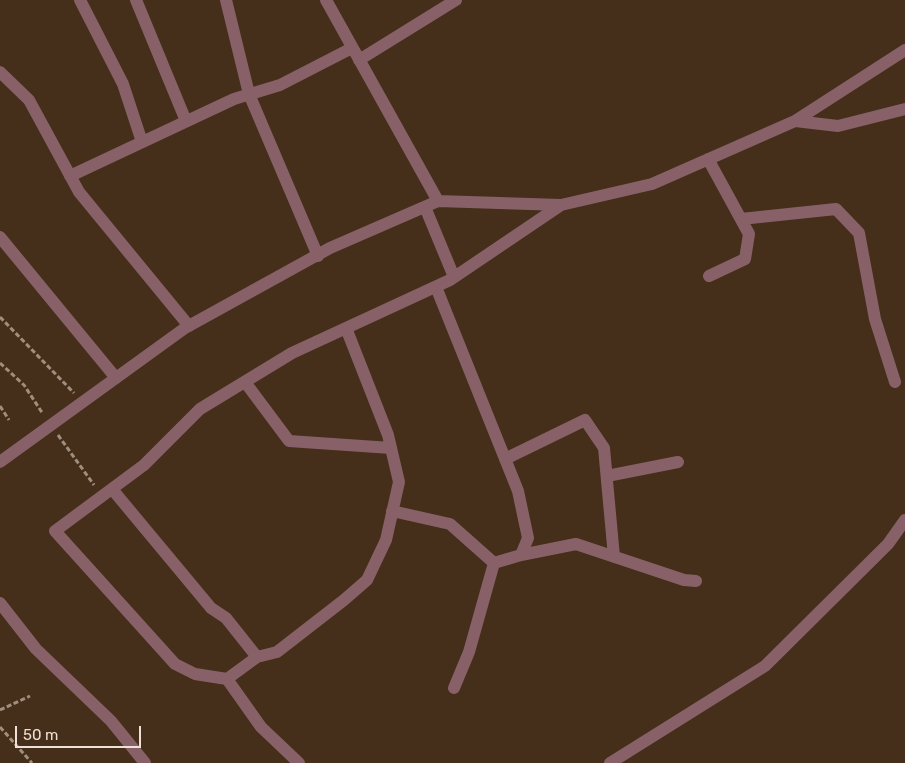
<!DOCTYPE html>
<html>
<head>
<meta charset="utf-8">
<style>
	body { margin:0 }
	#map { position:relative; width:905px; height:763px; overflow:hidden; background:#452e1a; font-family:Rubik,sans-serif }
	canvas { display:block }
	.scale { position:absolute; left:15px; top:726px; width:126px; height:22px; box-sizing:border-box; border:2px solid #eee0d4; border-top:0; padding-left:6px; font-size:15px; line-height:18px; white-space:nowrap; color:#eee0d4; -webkit-text-stroke:4px #452e1a; paint-order:stroke }
</style>
</head>
<body>
<div id="map">
<canvas width="905" height="763"></canvas>
<div class="scale">50 m</div>
</div>
<script>
const context = document.querySelector('canvas').getContext('2d');
context.lineJoin = 'round';
function stroke(path, color, width, dash) { context.strokeStyle = color; context.lineWidth = width; context.lineCap = dash ? 'butt' : 'round'; context.setLineDash(dash || []); context.stroke(path); }
const path = new Path2D(`
	M0,317l74,76
	M0,363l24,22 19,29
	M0,406l9,14
	M58,435l36,50
	M0,710l30,-14
	M0,727l32,36`);
const street = new Path2D(`
	M80,0l43,84 19,58
	M136,0l50,121
	M226,0l23,94 69,162
	M326,0l112,201 123,4 91,-21 143,-63 110,-71
	M359,60l97,-60
	M0,72l29,28 50,92 110,134
	M795,121l43,5 67,-17
	M708,159l41,75 -4,25 -36,17
	M70,176l164,-77 46,-14 72,-37
	M425,207l29,70
	M741,219l95,-10 23,24 16,86 20,63
	M0,237l116,141
	M245,382l44,59 102,7
	M505,459l80,-39 19,28 10,109
	M0,462l185,-134 145,-80 108,-47
	M607,476l71,-14
	M112,489l99,119 15,10 31,39 -30,22
	M392,511l58,13 44,39 27,-8 7,-17 -10,-47 -82,-204
	M521,555l55,-11 108,36 12,1
	M0,603l36,46 75,72 34,42
	M257,657l20,-5 67,-52 23,-20 19,-40 13,-58 -11,-47 -42,-107
	M454,688l15,-36 25,-89
	M299,763l-38,-36 -34,-48 -32,-5 -20,-10 -120,-133 89,-66 56,-56 92,-56 158,-73 111,-75
	M610,763l155,-97 123,-122 17,-24`);
stroke(path, '#a08e7e', 3, [5, 2.5]);
stroke(street, '#886168', 12);
</script>
</body>
</html>
